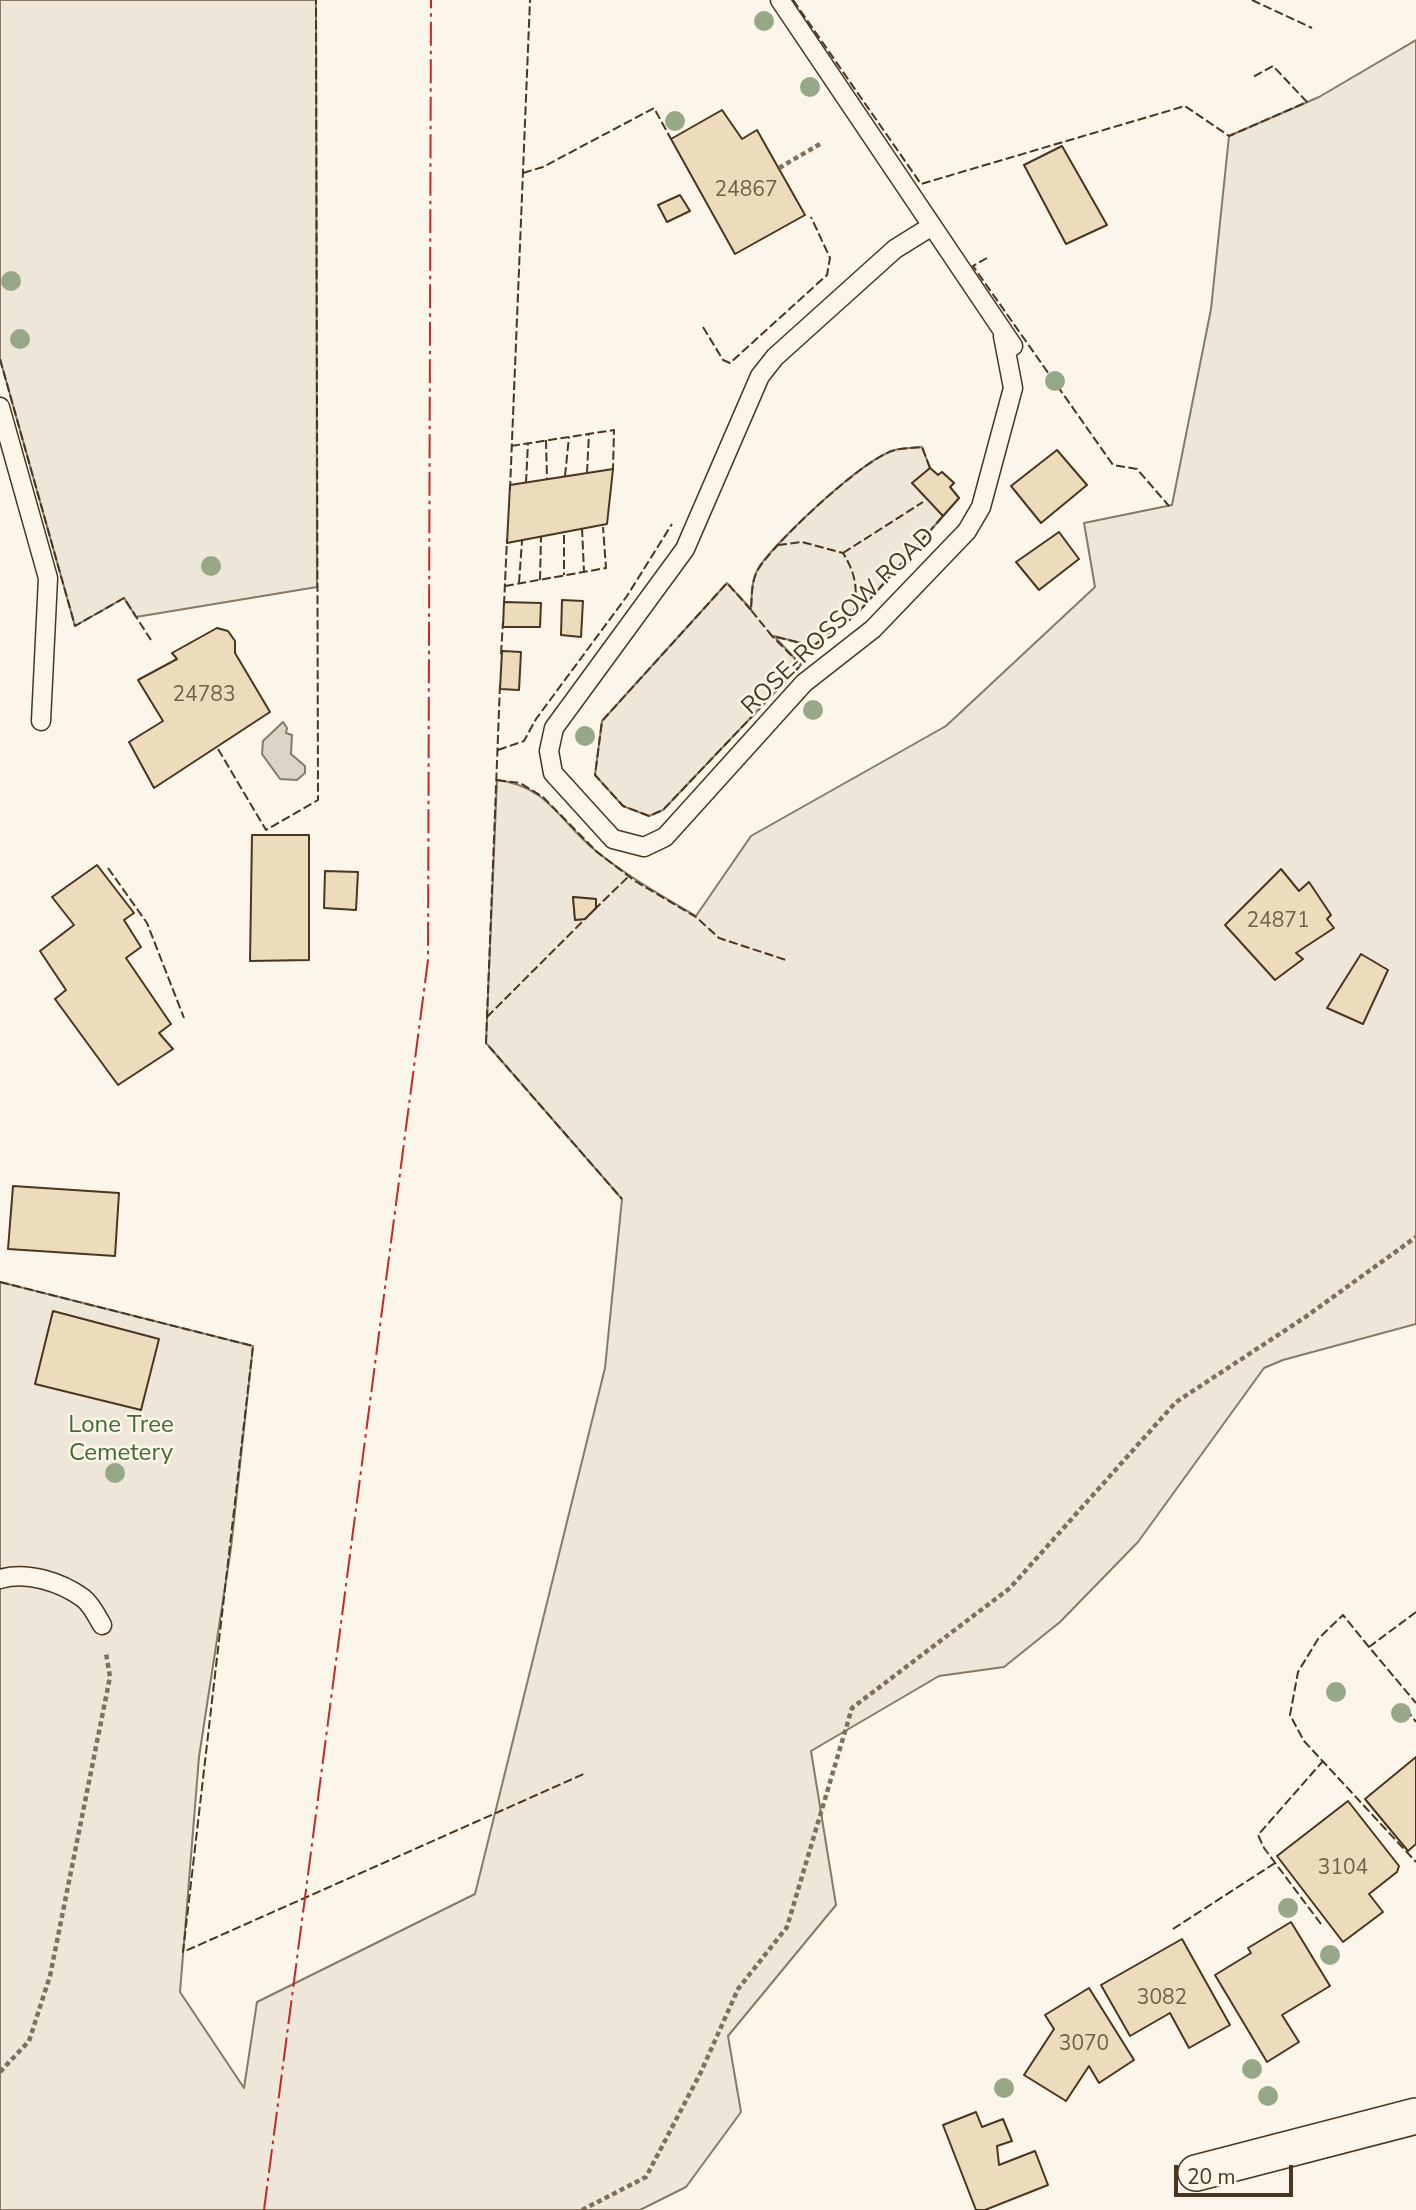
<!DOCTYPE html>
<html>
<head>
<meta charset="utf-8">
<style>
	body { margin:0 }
	#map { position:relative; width:1416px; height:2210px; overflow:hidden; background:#fbf6e9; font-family:"Nunito Sans",sans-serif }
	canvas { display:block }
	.scale { position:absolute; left:1174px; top:2165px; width:119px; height:32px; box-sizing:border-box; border:4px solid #4a3520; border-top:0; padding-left:9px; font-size:21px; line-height:24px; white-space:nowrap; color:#4a3520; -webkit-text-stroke:5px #fbf6e9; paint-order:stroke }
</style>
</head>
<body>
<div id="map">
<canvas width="1416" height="2210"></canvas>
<div class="scale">20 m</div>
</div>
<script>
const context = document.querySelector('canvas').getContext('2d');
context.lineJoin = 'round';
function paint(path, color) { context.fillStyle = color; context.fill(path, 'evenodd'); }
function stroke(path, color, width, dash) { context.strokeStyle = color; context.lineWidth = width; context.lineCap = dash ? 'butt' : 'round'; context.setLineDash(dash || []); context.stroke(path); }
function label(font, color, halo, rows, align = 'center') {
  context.font = font + ' "Nunito Sans",sans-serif'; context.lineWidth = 5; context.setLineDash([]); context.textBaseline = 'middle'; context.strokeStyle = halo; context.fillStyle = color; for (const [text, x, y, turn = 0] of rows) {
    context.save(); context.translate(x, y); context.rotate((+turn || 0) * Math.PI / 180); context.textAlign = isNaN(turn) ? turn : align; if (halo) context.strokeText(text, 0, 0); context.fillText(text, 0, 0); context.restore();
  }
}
const green = new Path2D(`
	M0,0h316l1,587 -181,30 -12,-19 -49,28 -75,-267z
	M1416,40v1284l-133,36 -19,8 -126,174 -78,80 -56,45 -65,9 -128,75 25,154 -108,131 13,76 -55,75 -46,23h-640v-928l253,64 -22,202 -32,209 -19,235 64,96 13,-86 218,-108 130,-526 17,-169 -136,-156 11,-263c51,6 62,41 99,71 31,25 66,45 100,65l55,-80 195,-110 149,-139 -11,-64 88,-18 39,-196 18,-173 90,-39zM573,897l23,2v9l-11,11 -10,1z
	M922,447l8,21 8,7 4,-3 12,11 -4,4 9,11 -103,117 -43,31 -39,-10 27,29 -138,145 -14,6 -26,-10 -28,-31 7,-54 125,-138 24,26c1,-14 0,-29 8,-42 19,-28 105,-109 136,-117 8,-2 18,-2 27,-3z`);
const water = new Path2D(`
	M283,722l4,6 -1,5 6,2 -1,19 14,12v7l-8,7 -17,-1 -18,-25 1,-13z`);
const building = new Path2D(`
	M722,110l20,29 15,-9 48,85 -70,39 -64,-115z
	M1062,146l45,79 -41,19 -42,-79z
	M680,195l10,16 -23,11 -9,-17z
	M1057,450l30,35 -46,38 -30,-37z
	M930,468l8,7 4,-3 12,11 -4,4 9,11 -16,18 -31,-33z
	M613,469l-6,55 -100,19 3,-58z
	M1059,532l20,27 -40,31 -23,-28z
	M562,600l21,1 -2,36 -20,-2z
	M504,602l37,1 -1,24h-37z
	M217,628l11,3 7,10v12l35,59 -116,76 -25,-46 34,-21 -25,-41 39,-21 -5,-6z
	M502,651l19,1 -2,38 -19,-1z
	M252,835h57v125l-59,1z
	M97,865l37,48 -10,7 17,27 -15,11 45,66 -12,9 14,16 -55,36 -63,-86 11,-9 -26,-39 34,-26 -22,-28z
	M1281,869l18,22 10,-9 22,33 -4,4 7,9 -38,25 7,6 -28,21 -50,-55z
	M325,871l33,1 -2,38 -32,-2z
	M573,897l23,2v9l-11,11 -10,1z
	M1361,954l27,16 -25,54 -36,-16z
	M13,1186l106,7 -4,63 -107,-7z
	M53,1311l106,28 -18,71 -106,-26z
	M1416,1757v87l-8,7 -43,-52z
	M1348,1801l51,65 -2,6 -28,22 14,18 -40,30 -66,-86z
	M1291,1922l39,64 -48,29 17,27 -32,20 -52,-87 36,-22 -3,-5z
	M1182,1939l48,86 -41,23 -19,-35 -40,23 -29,-51z
	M1089,1988l45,72 -35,23 -10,-17 -23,35 -42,-26 30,-46 -9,-14z
	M976,2112l6,15 21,-8 9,22 -15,5 2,19 36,-14 13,34 -63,25h-9l-33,-85z`);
const path = new Path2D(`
	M779,168l41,-24
	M0,2072l29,-31 21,-65 60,-299 -4,-24
	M582,2210l64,-33 55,-105 37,-83 49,-62 65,-219 158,-120 166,-186 128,-84 112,-81`);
const service = new Path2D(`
	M780,0l233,346 -10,-10 10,52 -32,119 -14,24 -94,98 -69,54 -139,154 -21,10 -31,-8 -60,-66 -4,-22 5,-23 131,-179 75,-173 15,-19 120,-108 37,-23
	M0,407l48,171 -7,143
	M0,1579c27,-8 61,3 83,19 8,6 14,18 19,27`);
const minor = new Path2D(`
	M1196,2173l220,-57`);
const fence = new Path2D(`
	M793,0l128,184 264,-78 44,30 78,-34 -34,-36 -20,11
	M1252,0l60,28
	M523,173l20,-6 111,-59 17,31
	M987,258l-14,8 140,199 24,4 32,37
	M703,327l20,33 7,3 97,-88 3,-17 -19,-41
	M0,359l75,267 49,-28 27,42
	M546,440l1,39
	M511,446l103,-16 -1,39
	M930,468l-8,-21c-9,1 -19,1 -27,3 -31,8 -118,90 -136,118 -8,12 -7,27 -8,42l21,26 41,10 43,-31 87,-99
	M587,473l2,-40
	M565,476l4,-39
	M526,483l2,-40
	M510,490l20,-490
	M582,528l2,44
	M564,535v40
	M778,545l24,-3 41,11c14,23 15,38 10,64
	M843,553l80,-51
	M540,580l1,-43
	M519,583l3,-42
	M505,586l101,-18 -3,-41
	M504,605l3,-66
	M751,610l-24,-27 -125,138 -7,54 28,31 26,10 14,-6 138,-145 -29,-29
	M501,654l2,-32
	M500,685l-14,358 136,156
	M218,749l48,81 52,-30 -2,-800
	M498,750l26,-9 12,-22 91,-123 45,-72
	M497,780l23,3 23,14 54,55 38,29 61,36 23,21 67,22
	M108,868l39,55 37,95
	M594,910l35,-34
	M487,1017l99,-99
	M0,1282l253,64 -70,606 403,-179
	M1416,1612l-47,35 47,56
	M1369,1647l-26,-32 -25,24 -20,33 -8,43 14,26 112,121
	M1406,1709l10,13
	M1321,1924l-57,-76 -6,-13 65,-74
	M1173,1929l102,-66`);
const power = new Path2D(`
	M264,2210l164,-1250 3,-960`);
const trees = [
	[764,21],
	[810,87],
	[675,121],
	[11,281],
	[20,339],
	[1055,381],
	[211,566],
	[813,710],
	[585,736],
	[115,1473],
	[1336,1692],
	[1401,1713],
	[1288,1908],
	[1330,1955],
	[1252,2069],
	[1004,2088],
	[1268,2096]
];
const numberNames = [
	["24867",746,191],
	["24783",204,696],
	["24871",1278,922],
	["3104",1343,1869],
	["3082",1162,1999],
	["3070",1084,2045]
];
const streetNames = [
	["ROSE-ROSSOW ROAD",839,622,-44]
];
const parkNames = [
	["Lone Tree",121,1426],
	["Cemetery",121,1454]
];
paint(green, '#ede6d9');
stroke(green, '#887966', 2);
paint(water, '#dcd4c6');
stroke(water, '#887966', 2);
paint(building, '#ecdcbc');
stroke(building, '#4a3520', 2);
stroke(service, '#4a3520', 21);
stroke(minor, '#4a3520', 38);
stroke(path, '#7f6f5c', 4.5, [5, 3.5]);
stroke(service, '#fbf6e9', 18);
stroke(minor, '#fbf6e9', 35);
stroke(fence, '#4a3520', 2, [9, 3.5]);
stroke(power, '#c62828', 2, [24, 5, 3.5, 5]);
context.fillStyle = '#96a887';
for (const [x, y] of trees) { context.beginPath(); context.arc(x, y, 10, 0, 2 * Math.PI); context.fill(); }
label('21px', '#725f47', null, numberNames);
label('24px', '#4a3520', '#fbf6e9', streetNames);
label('24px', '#436837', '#fbf6e9', parkNames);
</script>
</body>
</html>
